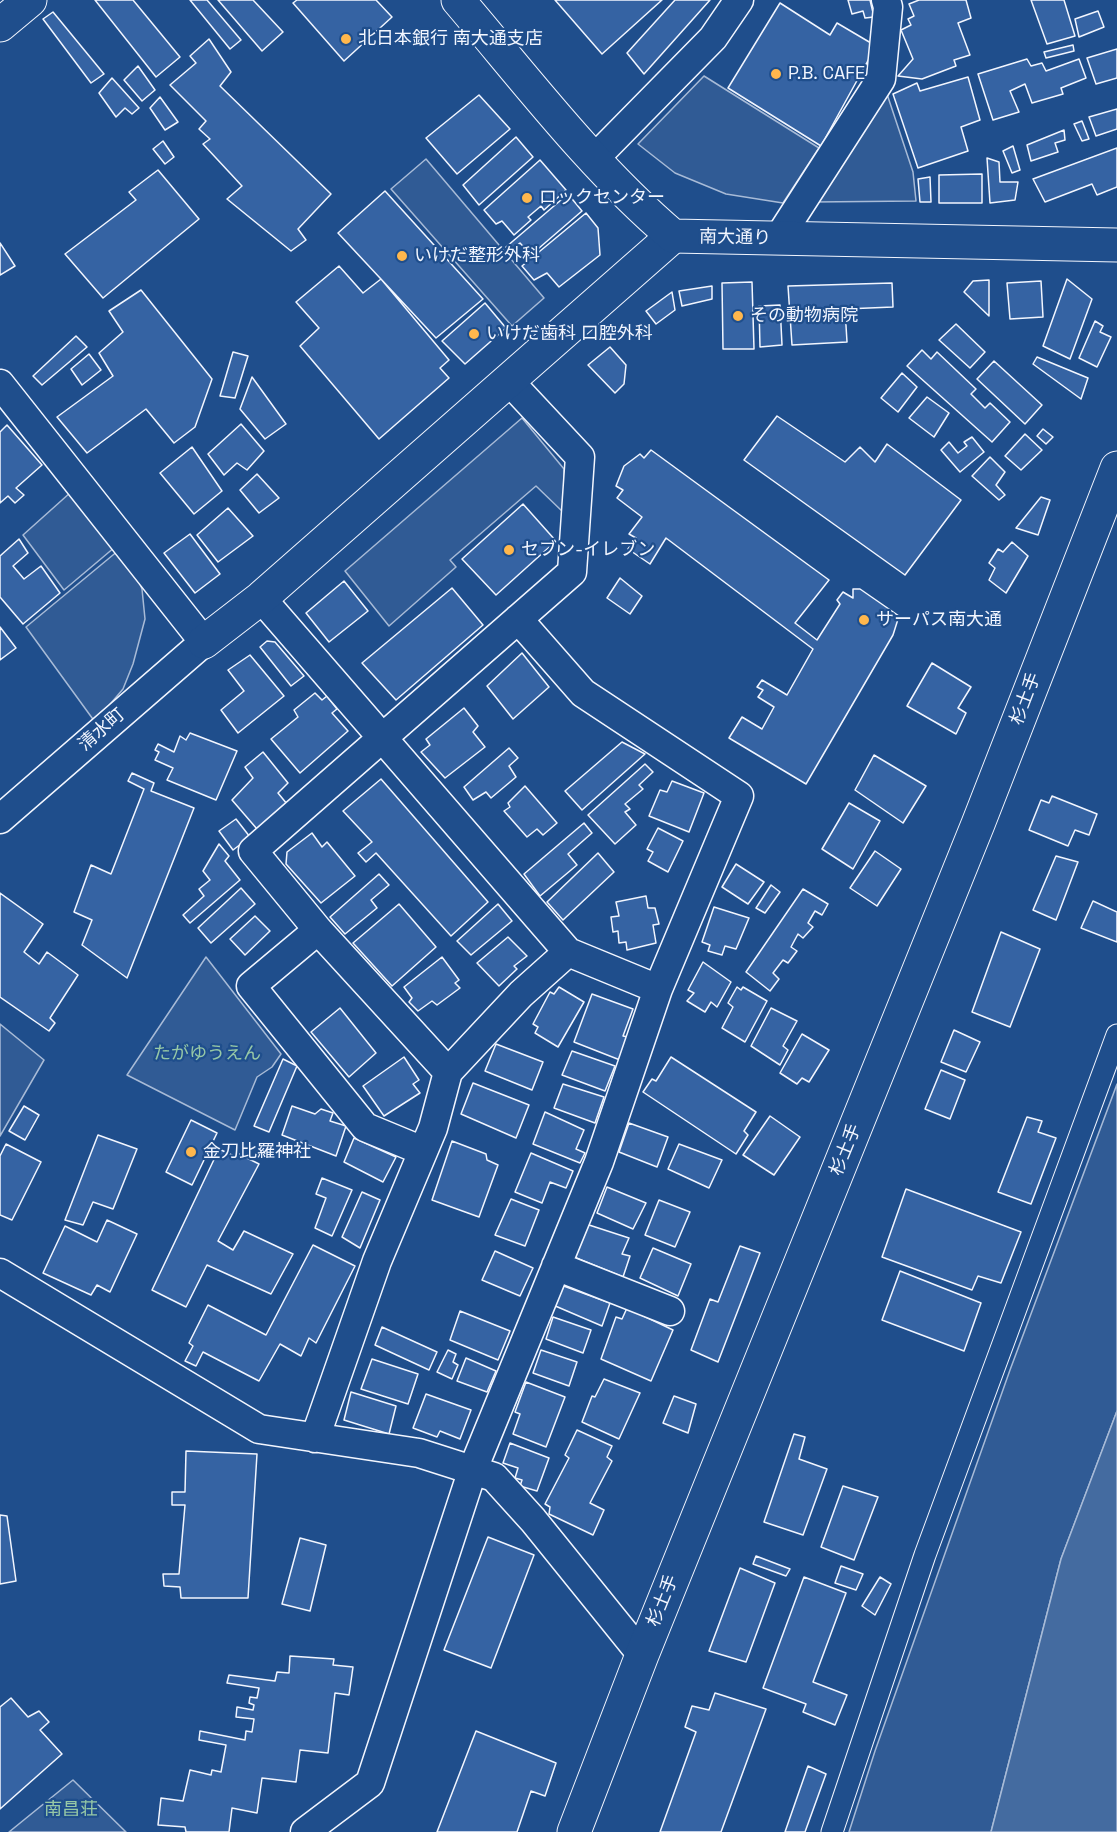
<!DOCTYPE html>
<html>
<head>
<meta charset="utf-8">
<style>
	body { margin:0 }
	canvas { display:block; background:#1f4e8c }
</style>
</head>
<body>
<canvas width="1117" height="1832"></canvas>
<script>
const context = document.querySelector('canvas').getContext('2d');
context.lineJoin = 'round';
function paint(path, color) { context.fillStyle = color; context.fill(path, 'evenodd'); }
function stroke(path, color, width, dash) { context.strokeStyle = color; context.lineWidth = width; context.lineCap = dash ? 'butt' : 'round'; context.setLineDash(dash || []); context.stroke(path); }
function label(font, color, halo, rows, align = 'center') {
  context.font = font + ' "Space Grotesk","Noto Sans JP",sans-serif'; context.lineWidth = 4.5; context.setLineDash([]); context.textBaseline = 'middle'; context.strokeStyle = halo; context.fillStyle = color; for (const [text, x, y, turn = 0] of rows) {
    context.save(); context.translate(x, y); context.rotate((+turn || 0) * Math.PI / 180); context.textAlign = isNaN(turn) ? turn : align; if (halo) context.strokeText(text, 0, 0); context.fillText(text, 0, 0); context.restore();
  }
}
const built = new Path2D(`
	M704,76l115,72 -36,55 -57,-9 -51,-21 -37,-29z
	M887,94l26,78 3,29 -103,1z
	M426,159l118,139 -32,28 -121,-137z
	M522,418l42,51v44l-28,-27 -86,74 6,7 -67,59 -44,-55z
	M71,492l44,55 -51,43 -41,-55z
	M119,550l14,17 9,22 3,30 -12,45 -10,25 -28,33 -69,-95z
	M206,957l75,97 -9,13 -15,10 -22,53 -108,-55z
	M0,1024l44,36 -44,76z
	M1117,1084v327l-56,148 -70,273h-142l26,-81 135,-381z
	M73,1780l53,52h-117z`);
const water = new Path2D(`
	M1117,1411v421h-126l70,-273z`);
const building = new Path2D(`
	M95,0h38l47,57 -24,20z
	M190,0h17l34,40 -11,9z
	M218,0h35l30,32 -21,19z
	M297,0h79l16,17 -48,44 -51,-58z
	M555,0h107l-60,54z
	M675,0h35l-66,74 -17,-21z
	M848,0h22l4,17 -9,1 -2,-7 -11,3z
	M919,0h47l5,18 -13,5 12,32 -16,5 2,6 -34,13 -24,-3 15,-17 -12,-29 10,-5 -3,-6 6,-3 -5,-12z
	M1031,0h33l11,36 -28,8z
	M780,3l50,32 7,-12 39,23 -55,100 -93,-58z
	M1098,11l6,16 -25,10 -4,-18z
	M53,12l51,62 -13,9 -48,-64z
	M209,39l22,33 -11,14 111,108 -33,35 8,11 -15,11 -64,-52 15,-13 -39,-42 7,-5 -11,-10 7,-8 -36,-36 26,-22 -6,-7z
	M1073,45l1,6 -28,7 -2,-6z
	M1117,49v29l-21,6 -9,-26z
	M1027,59l4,7 11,-3 4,8 33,-12 7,19 -25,10 2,6 -31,9 -7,-19 -15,7 9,21 -26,8 -15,-46z
	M138,66l17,24 -13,11 -18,-21z
	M968,77l12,43 -19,7 7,24 -50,17 -25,-74 24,-11 3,8z
	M112,78l27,30 -7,6 -7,-6 -9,9 -17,-24z
	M479,95l31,34 -53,45 -31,-36z
	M160,97l18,25 -13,8 -15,-22z
	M1117,109v20l-21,7 -7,-19z
	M1082,121l7,18 -7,2 -8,-17z
	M1064,130l1,10 -10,3 3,9 -27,9 -4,-16z
	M516,137l17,20 -54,48 -16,-20z
	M163,141l11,16 -9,7 -12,-15z
	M1013,146l7,24 -8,3 -9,-22z
	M1117,148v39l-20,8 -5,-11 -47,18 -12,-23z
	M987,158l12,4 1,20h18l-3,18 -25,3z
	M540,160l26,30 -22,20 -3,-4 -13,11 3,3 -17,15 -12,-14 -6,3 -12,-14z
	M158,170l41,49 -96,79 -38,-44 71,-54 -7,-8z
	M982,174v29h-43v-28z
	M930,177l1,25h-11l-2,-23z
	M385,191l98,108 -47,39 -98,-105z
	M568,194l14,17 -51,44 -11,-12 -10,8 -4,-4z
	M586,213l12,15 2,27 -41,32 -12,-14 -13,7 -12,-14z
	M0,243l15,23 -15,9z
	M339,266l24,27 18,-14 68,81 -9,8 9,10 -70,61 -79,-93 19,-18 -23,-26z
	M1067,279l25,20 -22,60 -27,-13z
	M989,280v36l-25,-24 9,-11z
	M1041,281l2,36 -33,2 -3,-36z
	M752,282l2,67h-31l-1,-66z
	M892,283l1,24 -48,2 2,33 -55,3 -4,-59z
	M712,286v13l-30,7 -3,-15z
	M141,290l71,89 -17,48 -21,16 -28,-34 -59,44 -30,-36 56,-41 -14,-23 24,-21 -14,-21z
	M672,292l3,18 -19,14 -10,-13z
	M485,303l21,25 -41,36 -23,-23z
	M780,305l2,40 -22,2 -1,-41z
	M1095,321l8,5 -3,6 11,5 -14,30 -18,-9z
	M956,324l29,28 -15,16 -31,-28z
	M76,336l11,11 -45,38 -9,-9z
	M610,347l16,18 -2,19 -9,9 -27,-28z
	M922,350l9,9 6,-7 39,37 -5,5 14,14 5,-5 20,19 -18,20 -85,-76z
	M233,352l15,4 -13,42 -15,-2z
	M89,354l12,16 -19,15 -11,-16z
	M1037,357l51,21 -7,21 -48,-35z
	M994,361l48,44 -17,19 -48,-45z
	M902,373l15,14 -19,25 -17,-14z
	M252,377l34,47 -21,15 -25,-30z
	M927,397l22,16 -15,24 -25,-19z
	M777,416l68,46 15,-15 15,15 12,-18 74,56 -56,75 -161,-115z
	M241,424l23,27 -17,19 -10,-7 -13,12 -16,-21z
	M7,425l35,40 -26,23 8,7 -9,8 -7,-7 -8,7v-71z
	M1043,429l10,8 -7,7 -9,-8z
	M1025,434l17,16 -21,20 -16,-14z
	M972,437l12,15 -24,20 -19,-22 8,-8 9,11 9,-7 -3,-4z
	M192,447l30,44 -28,23 -34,-41z
	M651,450l178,130 -34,43 22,17 23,-36 -3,-4 6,-8 10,6v-9h7l39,27 -6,19 -87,149 -77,-46 13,-21 20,12 12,-22 -16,-10 5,-7 -6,-3 5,-7 25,15 26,-46 -147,-111 -16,26 -22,-15 8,-11 -7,-4 13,-17 -25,-19 6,-8 -7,-4 8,-20 16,-12 4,4z
	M990,457l15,15 -9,13 9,10 -6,5 -27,-24z
	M257,474l22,24 -20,15 -19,-23z
	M1041,497l9,3 -12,35 -22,-7z
	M523,504l33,37 -60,54 -34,-36z
	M228,508l25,28 -35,26 -21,-27z
	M190,534l30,40 -25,19 -31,-40z
	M19,539l9,14 -15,13 11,13 17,-13 19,27 -37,31 -23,-27v-41z
	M1012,542l16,14 -22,37 -17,-13 6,-12 -6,-5 9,-14 5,3z
	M620,578l22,18 -12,18 -23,-16z
	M344,581l24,30 -39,31 -23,-29z
	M452,588l31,37 -87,75 -34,-37z
	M0,627l16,21 -16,12z
	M267,641l8,1 29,34 -13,10 -31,-39z
	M522,653l27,34 -36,32 -26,-33z
	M250,655l34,41 -46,37 -17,-23 23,-19 -16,-21z
	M932,663l39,24 -13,21 8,5 -10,21 -49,-28z
	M315,693l7,7 5,-4 10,13 -5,4 16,18 -48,42 -29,-34 27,-22 -4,-7z
	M464,708l14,18 -5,6 12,15 -40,31 -24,-26 9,-7 -4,-6z
	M190,733l47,18 -21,49 -49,-20 6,-12 -18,-8 4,-8 -4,-2 3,-6 16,8 6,-16 6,4z
	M622,742l23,12 -63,56 -17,-19z
	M509,748l9,10 -9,8 7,11 -25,21 -5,-6 -13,8 -9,-13z
	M263,752l25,31 -10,10 9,11 -30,25 -25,-29 21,-22 -8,-11z
	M874,755l52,31 -23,37 -48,-33z
	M645,764l8,8 -14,13 4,4 -18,15 5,5 -5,3 11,13 -21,19 -27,-29z
	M132,773l22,10 -3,8 43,17 -67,170 -45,-33 10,-25 -18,-8 17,-47 20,9 33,-85 -16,-8z
	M381,779l107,123 -37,34 -75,-83 -10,9 -8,-9 14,-11 -29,-31z
	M672,781l32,12 -15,39 -40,-16 11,-26 7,2z
	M525,786l32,37 -14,12 -6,-6 -10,8 -23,-26 6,-4 -2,-4z
	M1052,796l45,18 -8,21 -14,-5 -7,16 -39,-16 12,-30 8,3z
	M849,803l31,18 -27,48 -31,-20z
	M236,819l14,18 -17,13 -14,-19z
	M584,823l8,10 -24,21 9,11 -37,31 -16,-22z
	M658,828l25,13 -15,31 -20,-11 5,-9 -6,-3z
	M312,833l10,14 5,-5 28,34 -34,27 -35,-39 1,-12z
	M219,844l10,12 -4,5 15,19 -50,43 -7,-8 21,-19 -5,-7 11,-9 -7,-9z
	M875,851l26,18 -24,37 -27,-18z
	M598,853l16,19 -51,48 -16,-18z
	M1056,856l22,6 -22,58 -23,-10z
	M736,864l28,18 -16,22 -26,-17z
	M379,874l10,11 -18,15 6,8 -32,26 -15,-17z
	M771,885l9,7 -15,21 -9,-5z
	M241,888l14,16 -44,39 -13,-15z
	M803,889l25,15 -6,11 -7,-4 -7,12 5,4 -10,11 -5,-4 -7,13 6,4 -9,12 -5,-3 -10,13 6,6 -9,12 -24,-19z
	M0,893l43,31 -19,28 15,12 8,-12 31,23 -28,43 5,5 -6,8 -49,-34z
	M646,896l2,12h7l4,16 -6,1 3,18 -29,7 -1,-8 -7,1 -1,-12 -5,1 -2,-15 8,-1 -3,-14z
	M1093,901l24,11v30l-36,-14z
	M399,904l37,43 -44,39 -39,-43z
	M498,904l14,17 -41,34 -14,-14z
	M714,907l35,11 -13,31 -11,-3 -3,9 -14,-4 2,-6 -8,-3z
	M255,916l15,15 -25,24 -15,-16z
	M1001,932l39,17 -30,78 -38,-15z
	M508,937l19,19 -13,10 3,3 -18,17 -22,-23z
	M442,957l17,23 -4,3 5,5 -23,17 -5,-4 -14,10 -9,-9 3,-4 -8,-11z
	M703,962l28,20 -14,25 -6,-5 -6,10 -18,-11 7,-8 -6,-3z
	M559,987l25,15 -26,45 -23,-14 3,-6 -5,-3 17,-32 4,2z
	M737,987l4,3 2,-3 24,14 -22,41 -23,-14 11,-21 -5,-4z
	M592,994l41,15 -10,27 5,1 -8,23 -46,-18z
	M340,1008l36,45 -27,24 -38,-45z
	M771,1008l26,13 -14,25 5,4 -8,15 -29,-19z
	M954,1030l26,12 -14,30 -25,-10z
	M802,1034l27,16 -20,32 -7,-4 -5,6 -17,-11z
	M496,1044l47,18 -11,28 -47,-19z
	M572,1051l43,15 -10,25 -43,-16z
	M404,1057l15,23 -6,4 7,9 -36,23 -21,-30z
	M671,1057l85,55 -12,19 4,4 -12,19 -93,-62 9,-13 4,2z
	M283,1059l14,7 -28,66 -15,-6z
	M941,1070l24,10 -15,39 -25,-10z
	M473,1083l56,22 -13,33 -55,-24z
	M563,1084l41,13 -9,26 -41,-15z
	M24,1106l15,9 -14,25 -16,-9z
	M292,1106l23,8 6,-5 12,4 -3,8 16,5 -10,30 -54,-21z
	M545,1112l39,18 -8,19 9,4 -5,10 -47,-19z
	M770,1116l30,21 -26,38 -31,-20z
	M1027,1117l15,4 -4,11 18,6 -25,66 -33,-12z
	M191,1120l26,13 -25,52 -26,-13z
	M629,1123l39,14 -11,30 -38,-15z
	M98,1135l39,14 -24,60 -20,-7 -10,23 -18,-5z
	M354,1138l42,19 -13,25 -39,-20z
	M452,1141l34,13 1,6 11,5 -19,52 -47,-17z
	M6,1144l35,18 -29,58 -12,-5v-59z
	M679,1144l43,16 -13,28 -41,-19z
	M219,1149l17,8 3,-3 20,10 -41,77 15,9 11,-19 49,23 -22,40 -64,-29 -21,42 -34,-17z
	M531,1153l42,18 -7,17 -16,-6 -8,21 -27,-11z
	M322,1178l30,12 -20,46 -17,-8 11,-30 -10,-4z
	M607,1187l39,16 -13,26 -36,-16z
	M906,1189l115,43 -20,51 -23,-7 -6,14 -90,-33z
	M362,1192l18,8 -20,48 -18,-11z
	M511,1199l28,11 -14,36 -30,-11z
	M659,1200l31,12 -15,35 -30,-12z
	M107,1220l30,14 -27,58 -13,-7 -6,10 -48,-22 22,-47 32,16z
	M586,1224l43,14 -7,16 8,2 -7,21 -49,-20z
	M313,1245l42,21 -39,77 -7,-5 -8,18 -21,-12 -21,37 -56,-29 -7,14 -11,-5 8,-15 -4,-3 19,-38 58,30z
	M740,1246l20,7 -42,109 -27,-12 19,-51 8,3z
	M653,1248l38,16 -13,32 -38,-18z
	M495,1251l38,17 -13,28 -38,-16z
	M900,1271l81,32 -17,48 -82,-31z
	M561,1285l49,18 -8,23 -49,-21z
	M627,1308l46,22 -22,51 -50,-22 15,-42 6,2z
	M460,1311l50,20 -12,29 -48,-20z
	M553,1317l38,13 -8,23 -37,-14z
	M382,1327l55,25 -8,18 -54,-25z
	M448,1350l8,4 -3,8 5,3 -6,14 -15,-7z
	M541,1350l36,12 -8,24 -36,-13z
	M466,1358l30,13 -9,21 -30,-11z
	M372,1359l46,15 -10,30 -47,-15z
	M604,1379l36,14 -21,46 -37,-17 10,-26 3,1z
	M526,1382l39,15 -19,50 -33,-13 7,-20 -5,-2z
	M351,1392l45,14 -7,28 -45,-14z
	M426,1394l45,16 -11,29 -20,-8 -3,6 -24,-9z
	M674,1396l22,8 -8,29 -25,-10z
	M577,1430l35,16 -5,11 5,4 -22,42 14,7 -11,25 -44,-21 1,-7 -5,-3 24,-46 -4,-3z
	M794,1434l11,3 -6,22 28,10 -24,66 -39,-13z
	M510,1443l39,15 -12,33 -17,-5 2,-6 -7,-2 3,-10 -15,-5z
	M186,1451l71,3 -9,144h-67l-1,-11 -16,-1 -1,-12h16l6,-69h-13v-13h13z
	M843,1486l35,11 -24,63 -33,-13z
	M0,1515l7,1 9,65 -16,3z
	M488,1537l46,18 -43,113 -47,-18z
	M300,1538l26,7 -16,66 -28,-7z
	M756,1556l34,13 -4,7 -33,-12z
	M841,1566l22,8 -7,16 -21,-7z
	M740,1568l35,15 -29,79 -37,-11z
	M804,1577l42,16 -33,89 34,13 -12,30 -32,-13 3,-8 -43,-16z
	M880,1577l11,7 -16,31 -13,-9z
	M290,1656l44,3 -1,6 20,2 -4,28 -14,-2 -7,60 -28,-3 -4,32 -34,-4 -5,35 -25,-5 -3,24h-43l-1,-5 -27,-2 3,-27 22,3 7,-31 21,5 1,-5 9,2 5,-27 -27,-5 1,-9 45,9 1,-9 6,1 2,-13 -18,-2 1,-10 16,3 1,-5 -5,-2 1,-6 7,1 2,-10 -32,-5 2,-8 46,6 2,-9 12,1z
	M715,1693l51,16 -45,123h-61l36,-100 -11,-5 7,-21 17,4z
	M11,1698l17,19 11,-6 10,11 -9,8 22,24 -62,55v-102z
	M476,1731l80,32 -11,33 -14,-5 -14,41h-80z
	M808,1766l18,8 -21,58h-20z`);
const pedestrian = new Path2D(`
	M832,1832l93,-277 192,-520`);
const minor = new Path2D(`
	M594,159l119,-121 26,-38
	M778,239l103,-160 7,-72 -2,-7
	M0,384l204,258 -204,177
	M261,598l307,354 -47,42 -73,78 -15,56 -56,133 -62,177
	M518,619l65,74 156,103 -81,193
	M318,930l130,142
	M423,1151l-58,-24 -114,-141 67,-56 -65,-79 319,-279 8,-115 -71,-76
	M556,1266l114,45
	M0,1273l259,156 160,24 75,24 39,43 109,135
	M305,1832l65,-49 103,-314 126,-307 59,-173 -90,-37`);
const tertiary = new Path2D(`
	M204,642l57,-44 412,-362
	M574,1832l68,-177 336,-831 139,-356`);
const secondary = new Path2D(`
	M458,0c69,81 134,167 215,236l444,9
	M0,25l30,-25`);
const markers = [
	[346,39,6,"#ffb74d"],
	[776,74,6,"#ffb74d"],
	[527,198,6,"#ffb74d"],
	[402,256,6,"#ffb74d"],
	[738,316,6,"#ffb74d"],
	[474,334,6,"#ffb74d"],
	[509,550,6,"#ffb74d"],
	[864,620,6,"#ffb74d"],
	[191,1152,6,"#ffb74d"]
];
const poiNames = [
	["北日本銀行 南大通支店",358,39],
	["P.B. CAFE",788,74],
	["ロックセンター",539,198],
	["いけだ整形外科",414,256],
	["その動物病院",750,316],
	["いけだ歯科 口腔外科",486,334],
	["セブン-イレブン",521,550],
	["サーパス南大通",876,620],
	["金刀比羅神社",203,1152]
];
const streetNames = [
	["南大通り",735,238,1],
	["杉土手",1026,699,-69],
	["清水町",102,730,-41],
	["杉土手",846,1150,-68],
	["杉土手",663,1601,-68]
];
const parkNames = [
	["たがゆうえん",207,1054],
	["南昌荘",71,1810]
];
paint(built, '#305b95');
stroke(built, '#a8bbd7', 1.5);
paint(water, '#446ba0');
stroke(water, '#a8bbd7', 1.5);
paint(building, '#3563a3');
stroke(building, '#f2f6ff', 1.5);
stroke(pedestrian, '#f2f6ff', 23);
stroke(minor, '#f2f6ff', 31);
stroke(tertiary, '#f2f6ff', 35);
stroke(secondary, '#f2f6ff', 35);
stroke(pedestrian, '#1f4e8c', 21);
stroke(minor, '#1f4e8c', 28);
stroke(tertiary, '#1f4e8c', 33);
stroke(secondary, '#1f4e8c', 33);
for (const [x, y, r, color] of markers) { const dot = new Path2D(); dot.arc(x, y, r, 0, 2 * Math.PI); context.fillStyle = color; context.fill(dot); stroke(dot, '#1f4e8c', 2); }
label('18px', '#f2f6ff', '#1f4e8c', poiNames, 'left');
label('18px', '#f2f6ff', '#1f4e8c', streetNames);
label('18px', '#97c8a6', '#1f4e8c', parkNames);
</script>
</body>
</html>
